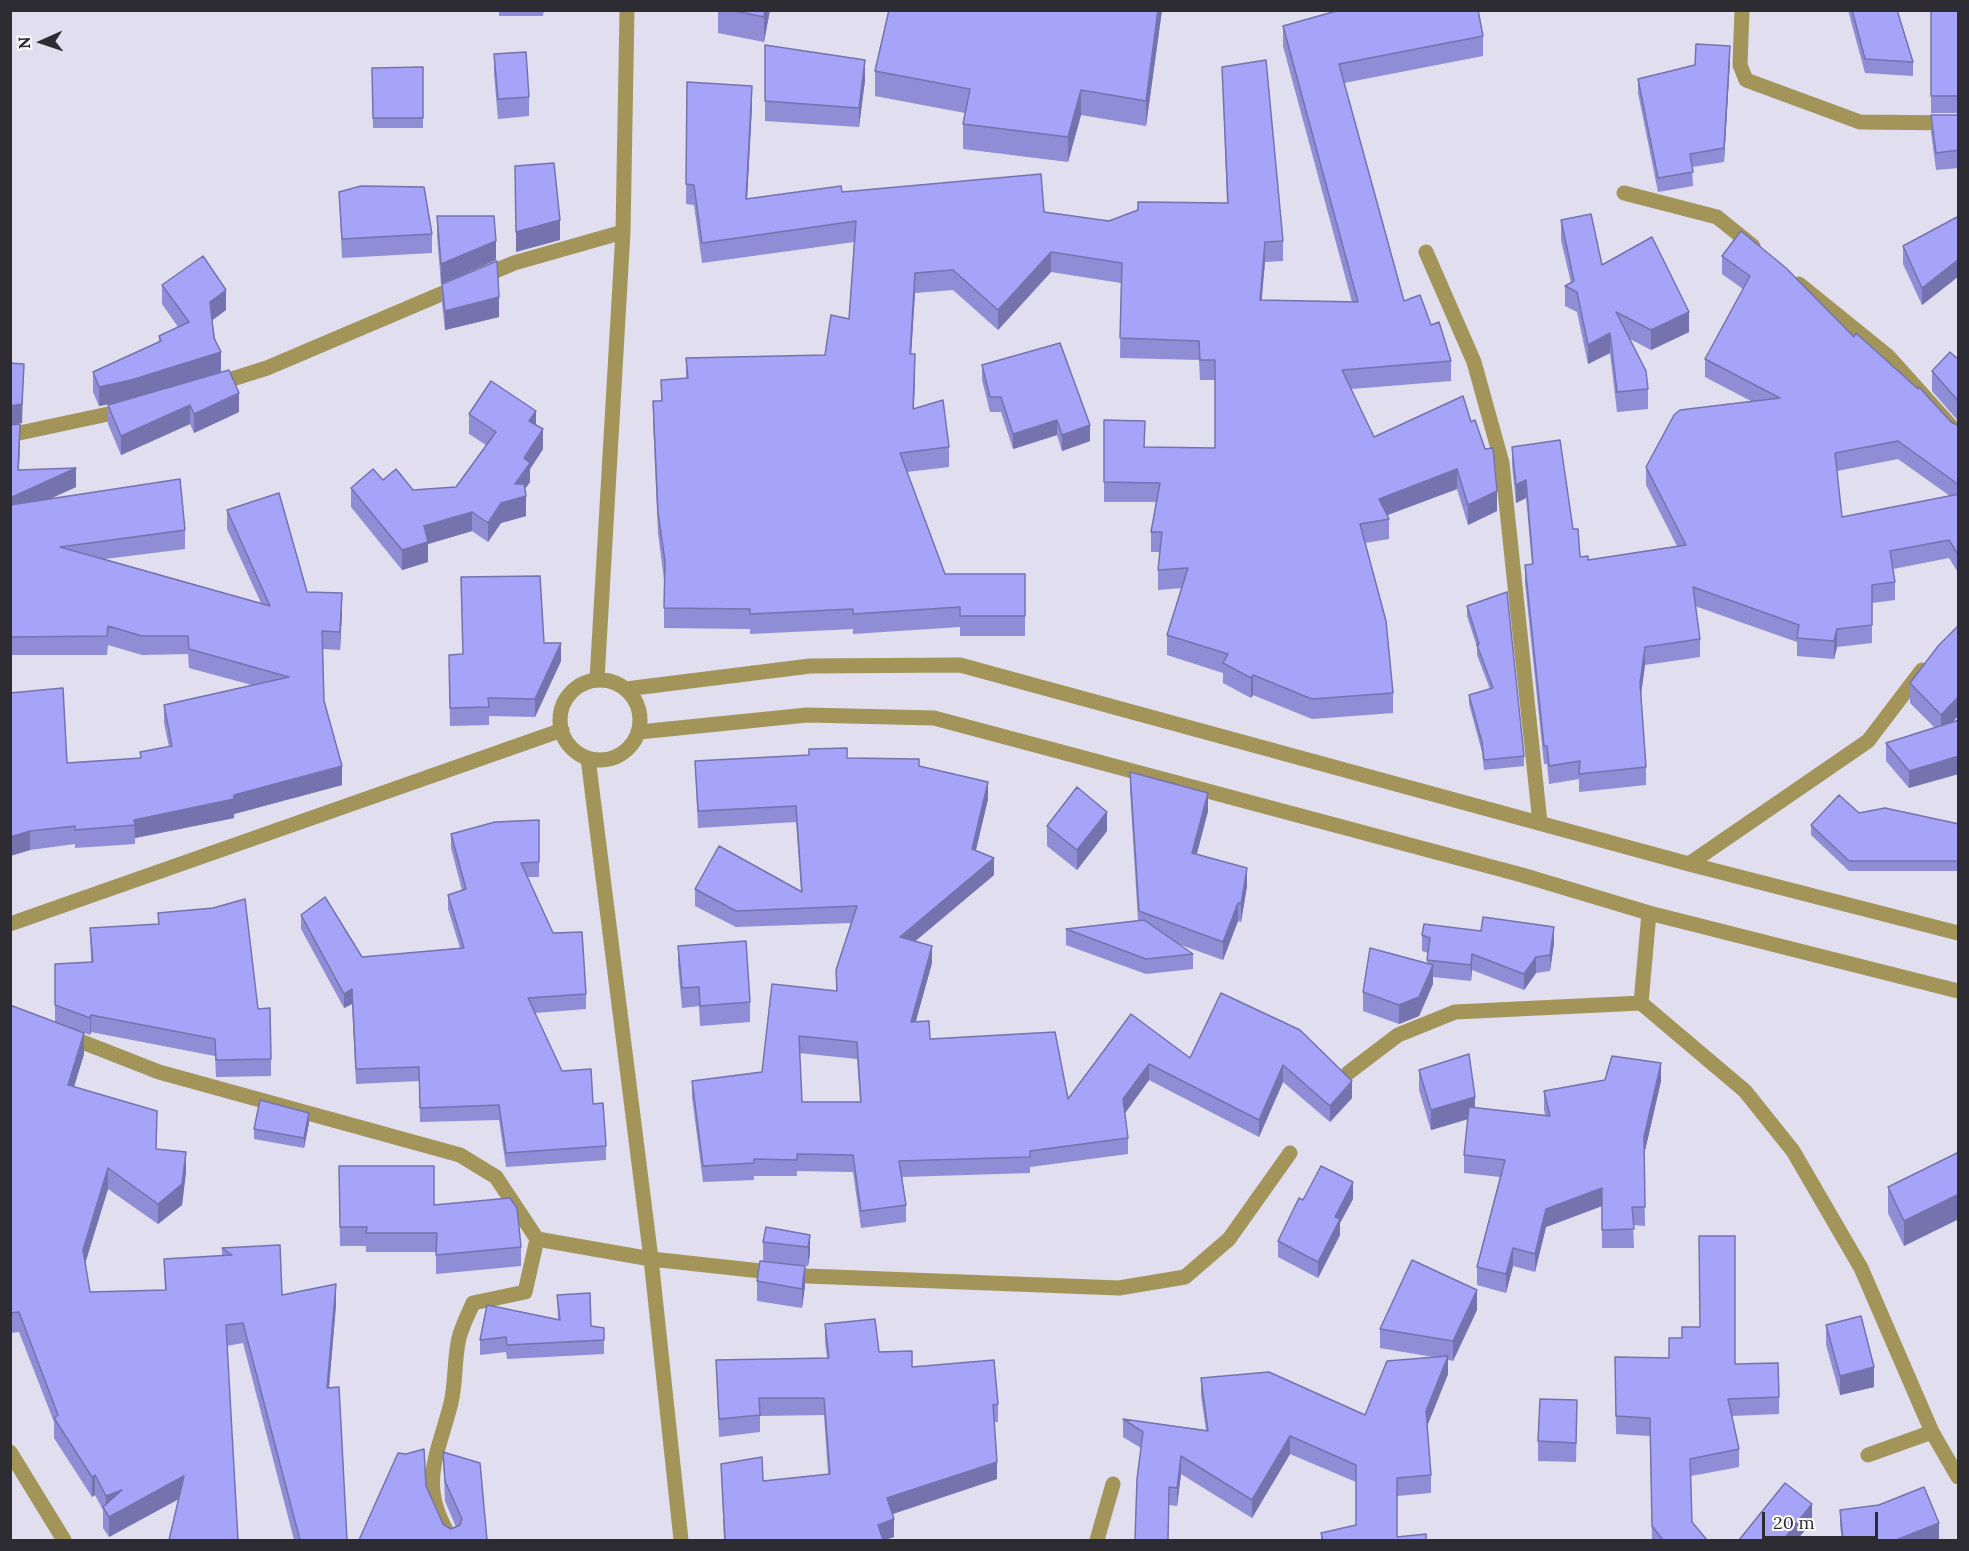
<!DOCTYPE html>
<html>
<head>
<meta charset="utf-8">
<style>
	body { margin:0 }
	#map { position:relative; width:1969px; height:1551px; overflow:hidden; background:#e0deef; font-family:Lora,serif }
	canvas { display:block }
	.frame { position:absolute; inset:0; border:12px solid #2c2c32; pointer-events:none }
	.north { position:absolute; left:12px; top:12px; width:60px; height:60px; -webkit-text-stroke:4px #fff; paint-order:stroke; rotate:267deg; font-size:16px; font-weight:700; line-height:24px; text-align:center; color:#2c2c32 }
	.north::after { content:''; display:block; margin:auto; width:21px; height:27px; background:#2c2c32; clip-path:polygon(50% 0,100% 100%,50% 72%,0 100%) }
	.scale { position:absolute; left:1762px; top:1512px; width:116px; height:27px; box-sizing:border-box; border:3px solid #2c2c32; border-top:0; padding-left:8px; font-size:18px; line-height:21px; white-space:nowrap; color:#2c2c32; -webkit-text-stroke:4px #fff; paint-order:stroke }
</style>
</head>
<body>
<div id="map">
<canvas width="1969" height="1551"></canvas>
<div class="frame"></div>
<div class="north">N</div>
<div class="scale">20 m</div>
</div>
<script>
const context = document.querySelector('canvas').getContext('2d');
context.lineJoin = 'round';
function stroke(path, color, width, dash) { context.strokeStyle = color; context.lineWidth = width; context.lineCap = dash ? 'butt' : 'round'; context.setLineDash(dash || []); context.stroke(path); }
function paint(path, color) { context.fillStyle = color; context.fill(path, 'evenodd'); }
const street = new Path2D(`
	M1742,10l-2,55 6,15 114,42 98,1
	M1624,193l93,24 36,29
	M1426,252l48,110 28,101 38,360
	M1799,284l89,72 70,78
	M213,385l54,-17 247,-105 109,-31
	M10,435l117,-25
	M597,679l26,-447 4,-222
	M560 720a40 40 0 1 1 80 0a40 40 0 1 1-80 0Z
	M626,689l184,-23 150,-1 729,199 269,69
	M639,732l168,-17 127,3 588,157 127,38 309,78
	M588,758l63,501 30,281
	M1689,864l179,-123 54,-71
	M1649,913l-8,90 104,88 48,60 68,117 71,164 26,45
	M10,924l552,-194
	M67,1036l92,36 301,83 36,22 41,62 114,20 156,17 312,12 66,-11 44,-38 61,-86
	M1348,1073l50,-38 57,-23 186,-9
	M10,1452l54,88
	M1868,1455l64,-23
	M452,1540c-35,-54 -15,-82 -1,-137 5,-21 3,-44 8,-65 3,-12 9,-23 14,-35l52,-11 12,-53
	M1097,1540l16,-56`);
const wall = new Path2D(`
	M499,10h45l-1,6h-44z
	M718,10h52l-6,32 -46,-9z
	M889,10h273l-16,116 -65,-11 -13,47 -105,-13v-25l2,-11 -90,-17v-25z
	M1848,10h49l16,52v14l-48,-3z
	M1931,10h28v103h-28z
	M1283,26l200,10v20l-139,27 60,218 27,24 20,36v20l-100,8 23,48 89,-41 34,115 -29,14 -11,-36 -69,26 1,4v20l-24,4 28,150v20l-81,6 -59,-24 -2,3 -28,-15v-10l-56,-18v-20l15,-47 -24,2v-20l2,-18h-9v-20l5,-30h-52v-82l41,27 70,1v-68h-15l-1,-20 -79,-2 1,-75 -70,-11 -53,58 -45,-40 -38,3 -4,61 4,20 -1,34 35,39v20l-42,5 38,102h80v62h-65v-9l-107,7v-5l-103,5v-5l-86,-1v-48l-6,-47 -5,-112v-20h8v-21l25,-2v-20l139,-3 24,-36 5,-77 -152,21 -8,-58 -8,-1 1,-122 65,24 -5,93 95,-7 202,20 65,9 118,-18 -5,-136 61,174v20l-18,1 -4,38 91,2 -69,-256z
	M765,45l100,35 -6,47 -94,-6z
	M494,54l35,43v19l-31,3 -4,-45z
	M1730,60l-6,102 -32,5 1,19 -35,6 -20,-99v-14z
	M423,67v61h-50l-1,-60z
	M1931,115h28v53l-23,2 -5,-38z
	M339,192l93,42v19l-90,5z
	M437,216l59,44 -55,24 -4,-48z
	M1959,216v60l-37,29 -19,-41v-18z
	M1561,220l41,45 87,67 -38,18 -21,-11 18,50v20l-31,3 -7,-59 -22,11 -11,-52 -12,-6v-20l6,-3 -10,-43z
	M1722,256l132,81 97,85 8,4v148l-10,-16 -56,11 2,13v18l-23,3v40l-35,4 -3,12 -37,-3v-14l-102,-36 5,33v18l-55,8 -4,30 5,72v18l-67,7v-13l-30,5 -2,-20h-3l-19,-181v-18l7,-1 -6,-66 -10,5 -4,-38v-18l61,82 7,28 8,3 89,-14 -31,-61v-18l105,-66 -46,-24v-18l38,-70 -21,-15zM1898,459l52,37 -108,21 -5,-46z
	M442,284l57,33 -54,13 -3,-26z
	M162,285l64,25 -14,10 9,52 -31,9 49,31 -45,21 -4,-9 -69,31 -13,-31v-19l5,-2 -14,3 -6,-14v-20l66,-30v-6l19,-9 -16,-23z
	M1959,360v62l-27,-31v-20z
	M982,365l108,76 -28,10 -5,-16 -44,14 -12,-37h-11l-8,-32z
	M469,414l67,11 7,24 -13,20v13l-5,7 1,27 -25,7 -13,19 -16,-11 -44,13v18l-26,8 -51,-63v-19l32,-8 30,10 43,-3 30,-42 -17,-11z
	M10,425l10,18 -1,27 57,17 -27,12 136,31v19l-80,10 156,44 -34,-74v-19l80,82 35,20 -2,38 -17,-1 1,52 18,84 -108,29v4l-99,20v6l-60,4v-4l-45,6 -20,6v-163l57,70 73,-5v-6l29,-5 -5,-24v-18l88,-20 -63,-17 -1,-14 -46,1 -34,-10 -1,10h-97z
	M461,577l83,66 17,18 -26,56 -46,-1v9l-39,1 -1,-71 14,-1z
	M1467,606l57,150v10l-40,4 -2,-18 -13,-48v-9l21,-6 -13,-34v-8l-10,-31z
	M1959,625v90l-7,8 -43,65 -23,-27v-18l49,-15 -25,-25v-20z
	M847,758l72,8 69,33 -12,51 18,25 -79,66 17,22 -16,58 14,18 138,60 63,-85 59,44 31,-65 131,105 -22,24 -47,-40 -24,55 -110,-57 -24,33 3,25v16l-98,13v6l-128,4 4,28v17l-45,6 -8,-56 -56,-1v5h-43v4l-51,2 -11,-85v-16l70,-9 74,-81v-21l15,-47 -115,4 -41,-21v-17l106,2 -5,-69 -98,6 -3,-67zM799,1053l58,6 3,43h-58z
	M1130,772l78,39 -11,43 50,32 -6,36 -3,-1 -15,39 -45,-16 15,10v15l-47,5 -80,-29v-16l72,-8 -8,-131z
	M1859,813l100,11v47h-110l-38,-36v-10z
	M539,820v57h-12l26,56 33,61v15l-51,4 27,58 31,33 13,42v14l-100,7 -7,-47 -79,2 -1,-41 -63,3 -4,-80 -8,4 -43,-79v-14l61,42 98,-9 -12,-39v-14l14,-5 -11,-42v-14z
	M1047,826l60,5 -30,39 -30,-24z
	M158,913l100,96 13,50v17l-55,1 -1,-21 -124,-24 -1,3 -35,-13v-41l36,-19 -1,-34 68,-4z
	M1422,935l132,8 -4,28 -14,2 -12,17 -52,-20 -1,11 -38,-4v7l-14,32 -20,8 -36,-13v-19l64,-29 1,-10 -6,-2z
	M678,946l72,56v20l-50,4 -1,-20 -17,2 -4,-43z
	M10,1005l74,49 -10,33 82,62 30,23 -4,33 -24,19 -50,-35 -23,75 5,28 75,-2 -1,-31 58,-3v-8l58,-3 2,50 54,10 -7,83 18,152h-53l-51,-197 -16,3 -48,153 -70,38 -6,-9v-18l-8,-15 -3,2 -38,-59v-16l-35,-90 -9,1z
	M1419,1070l56,38 70,7 -1,-6v-18l117,-10 -17,74 1,71 -12,-1 1,23h-32v-42l-56,21 -11,45 -22,-6 -7,27 -29,-8v-18l23,-90 -36,-4v-18l4,-36 -37,11 -12,-40z
	M309,1123l-5,25 -50,-9v-10z
	M1959,1152l-55,94 -16,-33v-26z
	M339,1166l95,39 87,42v19l-85,8v-22h-70v-6h-26z
	M1353,1199l-13,24v12l-22,43 -40,-21v-16l25,-41z
	M810,1235v19l-2,12 -45,-5v-19z
	M757,1281l48,5 -3,22 -45,-7z
	M557,1295l34,31 13,2v26l-97,5 -1,-7 -26,3v-15l78,-21z
	M1477,1310l-24,51 -5,-1v14l-21,52 4,49v18l-34,3v41l29,3h-105v-7l35,-8v-43l-66,-28 -38,64 -71,-44 -4,32 -8,-1 -28,-57 -18,-11v-18l83,11 -5,-34v-18l164,37 68,-58 -53,-9v-19z
	M825,1324l54,28 33,15 86,37v18h-4l3,57 -105,35 2,23 -10,3h-160l-3,-76 42,17 65,-7 -4,-59 -64,1v16l-41,5 -3,-77 111,-2 -2,-16z
	M1826,1325l48,62 -34,8 -14,-50z
	M1615,1357l120,7 44,33v17l-47,2 7,33v18l-48,9 1,46 15,18h-55l-2,-104 -34,-2z
	M1577,1420l-1,42 -38,-1v-20z
	M443,1452l44,88h-128l67,-54 17,38 8,5 5,-2 -11,-26z
	M1840,1510l99,29 -4,1h-93l-2,-14z`);
const shadedWall = new Path2D(`
	M765,10h5l-6,32v-25z
	M1158,10h4l-16,116v-25z
	M1730,46v14l-6,102v-14z
	M865,60v20l-6,47v-19z
	M752,86v20l-6,113v-20z
	M1081,90v25l-13,47v-25z
	M560,220v20l-44,12v-20z
	M496,241v19l-55,24v-20z
	M1265,242v20l-5,58v-20z
	M1051,252v20l-53,58v-20z
	M1959,259v17l-37,29v-17z
	M915,273v20l-5,80v-19z
	M226,290v20l-16,12v-20z
	M499,297v20l-54,13v-19z
	M1689,312v20l-38,18v-20z
	M1610,333v20l-22,11v-19z
	M221,352v20l-90,28 -32,6v-19z
	M915,354v20l-2,54v-19z
	M24,364l-2,59 -12,2v-19z
	M239,393v19l-45,21v-19z
	M190,405v19l-69,31v-19z
	M536,411v19l-7,-9z
	M1057,420v15l-44,14v-15z
	M20,424v19l-2,45v-18z
	M1090,425v16l-28,10v-16z
	M543,429v20l-13,20v13l-12,16 8,-2v20l-25,7 -13,19v-19l27,-39 9,-26z
	M76,468v19l-66,30v-19z
	M1457,469v20l-78,29v-19z
	M1526,480v18l-10,5v-18z
	M1497,491v20l-29,14v-20z
	M472,512v19l-44,13v18l-26,8v-20l22,-24z
	M342,593v19l-2,38v-18z
	M1837,629v18l-3,12v-18z
	M561,643v18l-26,56v-18z
	M1645,647v18l-5,36v-18z
	M1253,675v20l-2,3v-20z
	M1959,696v19l-18,19v-19z
	M1959,756v18l-50,14v-17z
	M342,766v19l-108,29v4l-99,20 -1,-18 100,-25z
	M988,782v17l-16,67v-17z
	M1208,793v18l-16,60v-18z
	M1107,812v19l-30,39v-20z
	M30,831v19l-20,6v-19z
	M994,858v17l-94,79v-17z
	M1247,868v18l-6,36v-18z
	M1238,903v18l-15,39v-18z
	M1554,927v16l-4,28v-16z
	M932,946v17l-21,75v-16z
	M1472,954v16l-1,11v-16z
	M1536,957v16l-12,17v-16z
	M1433,965v19l-14,32 -20,8v-19z
	M352,989v15l-8,4v-14z
	M91,1015v17l-1,3v-17z
	M84,1033v21l-16,52v-21z
	M1661,1063v18l-17,74v-18z
	M1149,1064v16l-26,36v-17z
	M1283,1065v17l-24,55v-17z
	M1352,1081v17l-22,24v-16z
	M1475,1097v20l-44,13v-20z
	M309,1113v10l-5,25v-10z
	M186,1152v20l-4,33 -24,19v-20z
	M108,1168v21l-25,81v-20z
	M1353,1182v17l-13,24v12l-22,43v-16l17,-45z
	M1602,1188v18l-56,21 -11,45v-18l11,-45z
	M1959,1194v25l-55,27v-25z
	M810,1235v19l-2,12v-19z
	M1513,1248v18l-7,27v-19z
	M805,1266v20l-3,22v-19z
	M336,1284v21l-9,104v-21z
	M1477,1290v20l-24,51v-20z
	M1448,1356v18l-22,55v-18z
	M1874,1367v20l-34,8v-19z
	M1290,1436v18l-38,64v-18z
	M1181,1456v18l-4,32v-18z
	M997,1462v17l-110,37v-18z
	M95,1475v20l-3,2v-20z
	M184,1476v20l-75,41v-20l-3,-5v-16l16,-6z
	M1812,1504v18l-15,18h-14z
	M894,1519v18l-10,3h-6v-15z
	M1939,1523v16l-4,1h-39z`);
const building = new Path2D(`
	M730,10h35l-1,7z
	M889,10h269l-12,91 -65,-11 -13,47 -105,-13 7,-35 -95,-18z
	M1340,10h138l5,26 -144,28 65,237 16,-6 11,30 8,-3 12,39 -109,9 32,67 89,-41 8,26 4,-2 10,29 8,-1 4,43 -29,14 -11,-36 -78,30 10,20 -29,5 26,97 7,72 -81,6 -59,-24 -2,3 -28,-15 5,-9 -61,-19 21,-67 -30,2 4,-38h-11l9,-49 -56,-1v-62l41,1 -1,26 71,1v-88h-15l-1,-19 -79,-3 2,-75 -71,-11 -53,58 -45,-40 -38,3 -5,81h5l-2,55 30,-9 6,47 -49,6 45,121h80v42h-65v-9l-107,7v-5l-103,5v-5l-86,-1 1,-47 -7,-48 -5,-112h9l-1,-21 27,-2 -2,-20 139,-3 6,-40 18,4 7,-98 -154,22 -8,-58 -8,-1 1,-102 65,4 -6,113 95,-13 1,6 199,-18 3,38 65,9 29,-11v-8l90,1 -6,-136 44,-7 17,181 -18,1 -5,58 98,2 -75,-276z
	M1852,10h45l16,52 -48,-3z
	M1931,10h28v86h-28z
	M1696,44l34,2 -6,102 -34,6 3,18 -35,6 -20,-99 57,-14z
	M765,45l100,15 -6,48 -94,-7z
	M526,52l3,45 -31,2 -4,-45z
	M423,67v51h-50l-1,-50z
	M1931,115h28v35l-23,3z
	M554,163l6,57 -44,12 -1,-66z
	M361,186l63,1 8,47 -90,5 -3,-47z
	M1591,214l11,51 50,-28 37,75 -38,18 -35,-18 30,59 2,18 -31,3 -7,-59 -22,12 -11,-53 -12,-6 9,-5 -13,-61z
	M437,216h57l2,25 -55,23z
	M1959,216v43l-37,29 -19,-42z
	M1741,231l45,37 68,69 2,-4 62,56 1,-2 32,35 8,4v59l-61,-44 -63,12 7,64 117,-23v62l-10,-16 -59,11 5,31 -23,3v40l-35,4 -3,12 -37,-3 2,-13 -106,-38 7,52 -55,8 -5,36 6,84 -67,7 1,-13 -31,5 -2,-20h-3l-19,-181 8,-1 -7,-84 -10,5 -4,-38 48,-7 13,89h5l2,28 8,-1v4l98,-15 -40,-78 28,-52 6,-5 100,-12 -75,-39 45,-83 -28,-20z
	M203,256l23,34 -16,12 4,36 7,14 -90,28 -32,7 -6,-15 68,-31 -2,-5 30,-14 -27,-37z
	M497,261l2,36 -54,14 -3,-27z
	M1060,343l30,82 -28,10 -5,-15 -44,14 -12,-37h-11l-8,-32z
	M1950,352l9,8v42l-27,-31z
	M10,363l14,1 -2,40 -12,2z
	M229,370l10,23 -45,21 -4,-9 -69,31 -13,-31z
	M491,381l45,30 -7,10 14,8 -19,29 6,5 -15,21h9l2,12 -25,7 -13,20 -16,-11 -48,14 4,16 -26,8 -51,-62 22,-19 10,11 13,-11 17,21 43,-3 40,-55 -27,-18z
	M20,424l-2,46 58,-2 -66,30v-73z
	M180,479l5,51 -125,17 210,59 -43,-96 52,-17 28,99 35,1 -2,39 -18,-1 2,70 18,65 -108,29v4l-100,21 1,5 -60,5v-4l-45,5 -20,6v-144l53,-5 4,75 74,-5 -1,-6 32,-6 -8,-41 125,-28 -100,-28 -1,-13h-46l-34,-10 -1,10 -97,1v-132z
	M540,576l4,67h17l-26,56 -47,-1 1,9 -39,1 -1,-53 14,-1 -2,-77z
	M1507,592l17,164 -40,4 -2,-18 -13,-47 24,-7 -16,-43 2,-1 -12,-38z
	M1959,625v71l-18,19 -31,-32 29,-38z
	M1959,720v36l-50,15 -23,-28z
	M847,748v10l72,1v7l69,16 -16,67 22,9 -94,79 32,9 -21,76 18,-1 1,18 125,-7 13,67 63,-85 59,44 31,-65 79,37 52,51 -22,25 -47,-41 -24,55 -110,-56 -26,35 5,39 -98,13v6l-131,4 7,44 -45,6 -8,-56 -56,-1v6l-43,-1v4l-51,3 -11,-85 70,-9 10,-88 65,7 -1,-21 21,-64 -121,5 -41,-22 24,-43 83,46 -6,-86 -98,5 -3,-50 114,-6v-6zM799,1036l58,6 4,60h-59z
	M1130,772l78,21 -16,60 55,15 -6,36 -3,-1 -15,39 -84,-31z
	M1077,787l30,25 -30,38 -30,-24z
	M1839,795l20,18 26,-5 74,16v37h-110l-38,-36z
	M539,820v42l-18,1 32,70 29,-1 4,62 -58,4 34,73 29,-2 2,35 10,-1 3,43 -100,7 -7,-48 -79,3 -1,-41 -63,2 -4,-80 -8,5 -43,-79 24,-18 37,60 102,-9 -16,-53 18,-6 -15,-55 44,-12z
	M245,899l13,110 12,-1 1,51 -55,1 -1,-21 -124,-24 -1,3 -35,-13v-41l38,-2 -3,-34 69,-4 -1,-11 55,-5z
	M1483,917l71,10 -4,28 -14,2 -12,17 -52,-20 -1,11 -44,-5 3,-22 -8,-3 2,-11 57,7z
	M1144,920l49,34 -47,5 -80,-30z
	M746,941l4,61 -50,4 -1,-19 -17,1 -4,-42z
	M1370,948l63,17 -14,32 -20,8 -36,-13z
	M10,1005l74,28 -16,52 89,26 -1,38 30,3 -4,32 -24,20 -50,-36 -25,82 7,42 76,-2 -2,-31 68,-4 -10,-7 58,-3 2,50 54,-11 -9,104 12,-1 8,153h-47l-57,-217 -17,2 12,215h-69l15,-64 -75,41 -6,-10 19,-17 -16,6 -11,-21 -3,2 -38,-59 4,-3 -39,-103 -9,1z
	M1469,1054l6,43 -44,13 -12,-40z
	M1612,1056l49,7 -17,74 1,70h-13l2,22 -32,1v-42l-56,21 -11,45 -22,-6 -7,26 -29,-7 28,-107 -41,-5 5,-48 81,9 -6,-25 61,-11z
	M260,1100l49,13 -5,25 -50,-9z
	M1959,1152v42l-55,27 -16,-34z
	M339,1166h95v39l76,-7 7,10 4,39 -85,8 1,-22h-71l1,-6h-27z
	M1321,1166l32,16 -18,35 5,2 -22,43 -40,-21 21,-43 4,2z
	M766,1227l44,8 -2,12 -45,-5z
	M1699,1236h36v128l43,-1 1,34 -51,2 11,50 -49,10 2,63 15,18h-44l-11,-14 -2,-108 -34,-2 -1,-59 54,1v-20h13v-11h18z
	M1412,1260l65,30 -24,51 -73,-12z
	M760,1261l45,5 -3,23 -45,-8z
	M590,1293l1,33 13,2v12l-97,5 -1,-8 -26,3 7,-35 73,15 -3,-25z
	M1861,1316l13,51 -34,9 -14,-51z
	M875,1319l4,33 33,-1v16l82,-7 4,44 -5,1 4,57 -110,36 7,21 -16,6 5,15h-158l-4,-76 41,-7 1,24 67,-7 -6,-76h-65l1,17 -41,4 -3,-59 113,-2 -4,-34z
	M1448,1356l-22,55 5,64 -34,3v59l29,-3v6h-103l-2,-7 35,-8v-60l-66,-29 -38,64 -71,-44 -4,32 -8,-1 -1,53h-33l2,-61 6,-47 -20,-13 85,12 -7,-53 68,-6 96,43 22,-54z
	M1540,1399l37,1 -1,43 -38,-2z
	M424,1449l2,37 17,38 8,5 9,-4 2,-6 -17,-38 -2,-29 37,11 7,77h-128l39,-87 8,1z
	M1785,1483l27,21 -29,36h-44z
	M1924,1487l15,36 -43,17h-53l-3,-30 39,-5z`);
stroke(street, '#a3955a', 15);
paint(wall, '#8e8dd5');
paint(shadedWall, '#7473ae');
paint(building, '#a5a4f8');
stroke(building, '#7473ae', 1.5);
</script>
</body>
</html>
